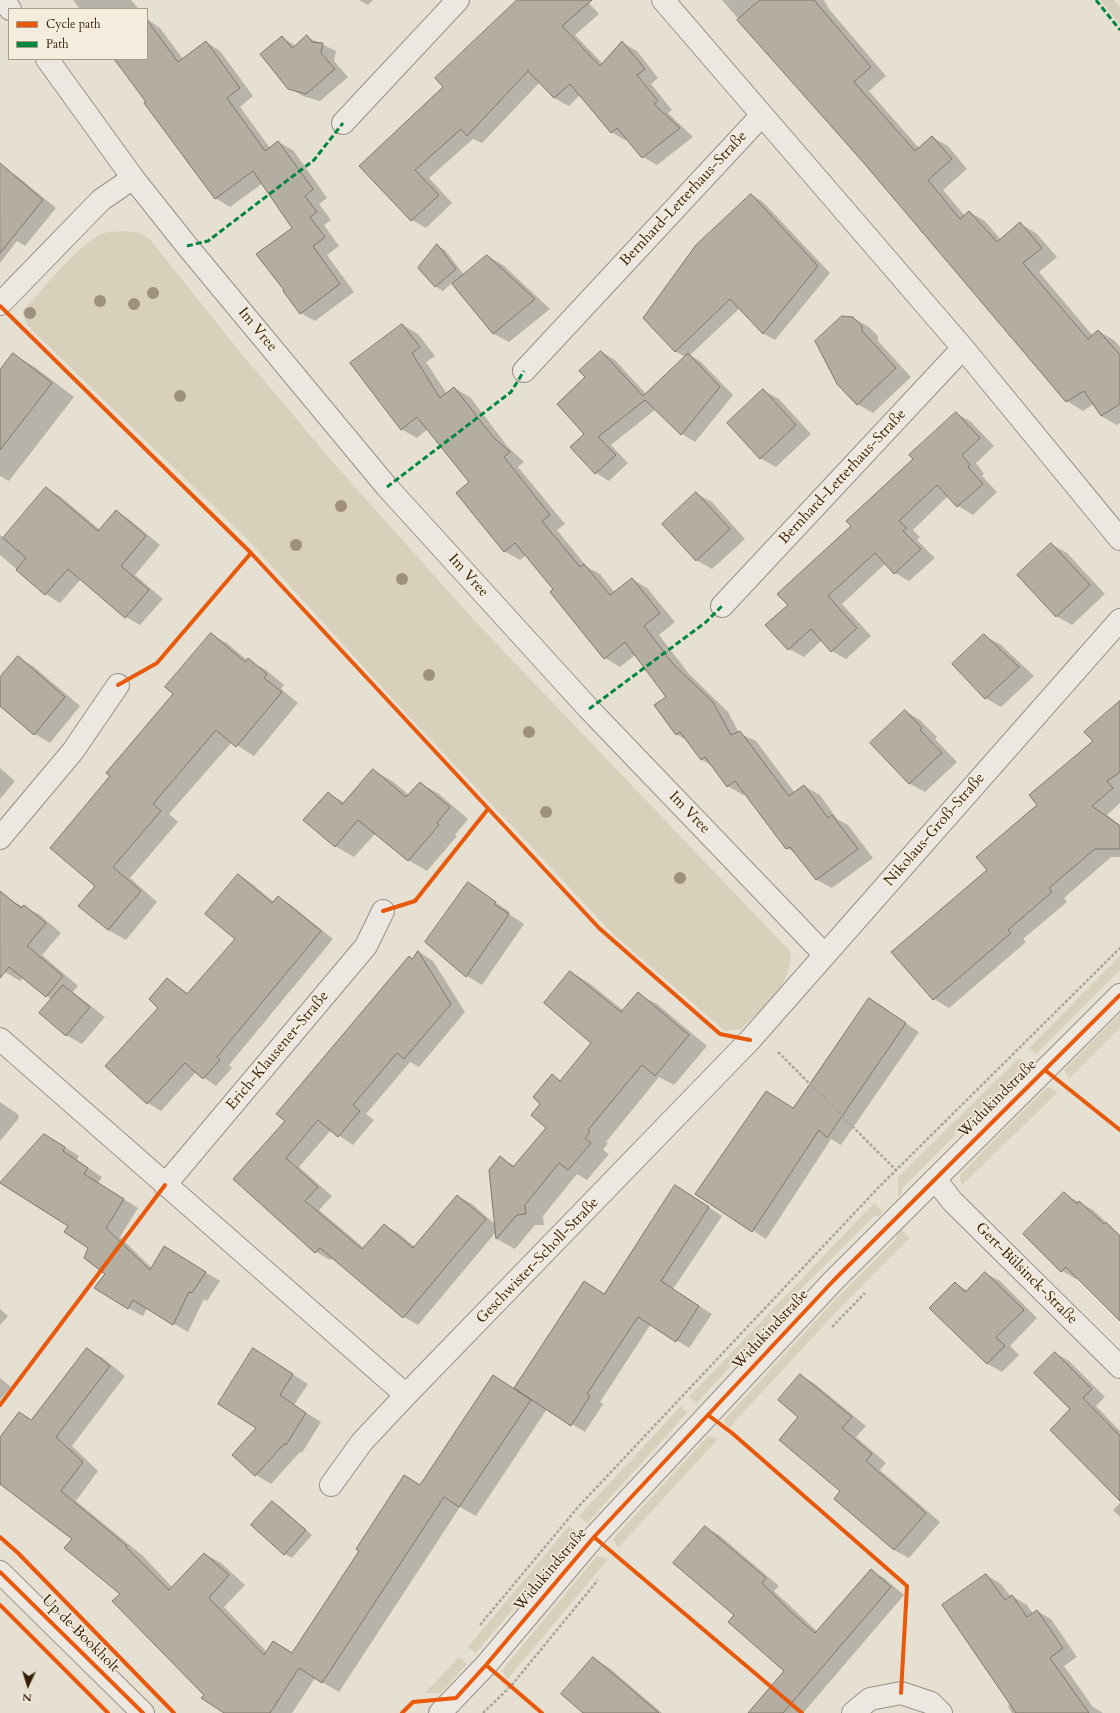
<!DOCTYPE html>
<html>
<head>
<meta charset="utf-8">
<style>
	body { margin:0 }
	#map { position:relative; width:1120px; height:1713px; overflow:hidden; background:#e6e0d2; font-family:Cardo,serif }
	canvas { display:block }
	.legend { position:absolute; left:8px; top:8px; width:140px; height:52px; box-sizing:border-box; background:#f4eddd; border:1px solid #a99a88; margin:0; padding:5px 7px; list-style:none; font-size:12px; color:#381e08 }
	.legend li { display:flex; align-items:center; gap:8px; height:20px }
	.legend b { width:20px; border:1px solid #a99a88 }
	.north { position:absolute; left:8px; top:1665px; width:40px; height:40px; -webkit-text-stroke:3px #f4eddd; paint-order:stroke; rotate:184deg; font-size:11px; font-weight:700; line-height:16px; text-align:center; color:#381e08 }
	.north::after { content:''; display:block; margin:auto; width:14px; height:18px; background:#381e08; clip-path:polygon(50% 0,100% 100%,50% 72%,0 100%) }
</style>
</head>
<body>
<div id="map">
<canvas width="1120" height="1713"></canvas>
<ul class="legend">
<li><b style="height:5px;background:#e8590c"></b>Cycle path</li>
<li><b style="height:5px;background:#00873e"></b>Path</li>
</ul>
<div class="north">N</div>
</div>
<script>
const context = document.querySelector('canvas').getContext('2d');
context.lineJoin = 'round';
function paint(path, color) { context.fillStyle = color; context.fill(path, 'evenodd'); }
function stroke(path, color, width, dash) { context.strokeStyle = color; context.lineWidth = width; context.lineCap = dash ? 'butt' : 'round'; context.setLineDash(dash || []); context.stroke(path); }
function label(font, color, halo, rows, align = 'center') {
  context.font = font + ' Cardo,serif'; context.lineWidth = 3; context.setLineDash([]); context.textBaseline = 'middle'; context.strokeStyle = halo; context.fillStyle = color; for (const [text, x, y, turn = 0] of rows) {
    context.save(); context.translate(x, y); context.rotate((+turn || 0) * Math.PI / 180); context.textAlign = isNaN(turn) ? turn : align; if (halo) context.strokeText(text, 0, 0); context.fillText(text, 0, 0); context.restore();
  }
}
const green = new Path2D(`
	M1100,0h14l6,7v17z
	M126,231l13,2 10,5 91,114 91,108 142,159 315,330 3,6c-3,35 -26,50 -50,74l-16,2 -112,-97 -222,-237 -144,-158 -220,-214 -5,-13c19,-21 55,-66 79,-78 8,-3 17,-2 25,-3z
	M1120,956v14l-84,84 -7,-6z
	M1120,1014v14l-51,51 -5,-9z
	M1019,1058l8,6 -125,124v5l-4,4v-20z
	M1047,1087l11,5 -96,93 -3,-9z
	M874,1203l9,9 -4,4h-5l-81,81 -96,106 -8,-6z
	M901,1229l9,9 -72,72 -109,118 -5,-8 109,-118 63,-63 1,-6z
	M681,1406l6,7 -100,110 -8,-7z
	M708,1436l11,2 -101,110 -5,-9z
	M569,1526l9,6 -102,121 -8,-6z
	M597,1556l11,3 -101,121 -5,-10z
	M459,1657l8,7 -26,29h-16z`);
const shadow = new Path2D(`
	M73,0h58l8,9h-59z
	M359,0h14l-5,5z
	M519,0h67l13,14 -24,21 28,29 20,-21 14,8 21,27 -7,6 21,26 -4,3 25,24 -36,28 -14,-8 -15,-18 -3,1 -14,-8 -31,-37 -11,11 -15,-8 -14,-16 -58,61 -9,-4 -44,39 23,25 -26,25 -14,-8 -51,-54 83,-79z
	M722,0h102l5,9 57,67 -17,15 50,57 13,-11 16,9 19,23 -24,21 22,26 4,-4 16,9 16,19 19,-16 16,9 21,24 -18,15 54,64 5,-5 16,9 6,7v76l-3,2 -16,-9 -7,-12 -11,7 -16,-10 -134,-158z
	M147,19l13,9 23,31 23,-17 14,9 33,45 -13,11 30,41 8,-6 15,8 34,48 -8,6 12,16 -7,5 15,21 -12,9 27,37 -39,29 -14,-8 -7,-85 -31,-45 -33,24 -15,-9 -100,-139h32z
	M307,37l29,14 -2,10 14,16 -28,24 -17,-5 -14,-8 -6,-50 13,8z
	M4,168l13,8 39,32 -31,38 -8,-5 -17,22v-91z
	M752,195l11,7 67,71 -55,67 -11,-6 -24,-26 -50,47 11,7 32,33 -38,47 -13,-8 -26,-25 -45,36 17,18 -19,18 -13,-8 -25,-26 14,-13 2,-57 15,-25 13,8 31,34 39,-37 -10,-6z
	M437,246l8,4 19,25 23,-19 16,9 47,44 -41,33 -15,-8 -42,-51 -9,8 -7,-4 -16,-19z
	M853,318l16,9 9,9v5l33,36 -38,36 -16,-9z
	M403,325l15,9 17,22 -9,6 21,32 7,-6 16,9 38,50 16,15 -6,5 47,57 -8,6 30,37 13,7 15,19 17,-14 15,9 28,34 -16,13 30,39 39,38 11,21 17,8 39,52 9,-7 16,9 17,24 11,6 25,33 -41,30 -15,-8 -20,-26 -10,-6 -41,-55 -3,2 -15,-9 -15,-20 -11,-6 -14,-19 -12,-7 -9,-37 -32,-42 -15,12 -15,-9 -51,-69 -28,-34 -6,5 -16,-9 -34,-68 -42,-54 -11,9 -16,-9z
	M13,354l23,14 38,29 -65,84 -9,-5v-104z
	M763,390l16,9 32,35 -35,33 -16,-9z
	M956,413l14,8 24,25 -18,17 8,11 -2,2 15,16 -24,23 -15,-9 -10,-10 -35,34 7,7 -3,3 18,18 -26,23 -14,-8 -9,-10 -44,41 29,32 -25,23 -14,-8 -10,-11 -18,17 -15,-8v-44l63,-79z
	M46,488l15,9 39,33 16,-19 14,9 30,25 -25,30 28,24 -23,26 -14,-8 -45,-38 -21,24 -14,-9 -46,-39v-20l4,3z
	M697,494l15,8 33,37 -33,30 -16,-9z
	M1051,544l16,9 38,41 -33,31 -16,-9z
	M211,634l17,10 20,17v-1l18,10 18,15 -3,4 17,14 -44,53 -22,-14 -63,72 9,8 -48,56 27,24 -31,38 -18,-10 -12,-45 16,-109 63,-82z
	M984,636l16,8 34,32 -33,31 -16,-9z
	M18,658l15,8 47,40 -30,37 -15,-9 -35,-29v-26z
	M1120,702v101l-13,12 13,10v32h-9l-47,41 3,4 -44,37 3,3 -77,66 -15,-9 54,-129 50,-65 56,-64z
	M905,711l15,9 17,17 -2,2 22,23 -32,30 -15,-8z
	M0,768l15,13 -15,18z
	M373,770l19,11 17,14 11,-12 19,11 29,25 -13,16 2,1 -30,35 -19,-11 -32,-27 -22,24 -19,-11 -7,-53 17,10z
	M238,875l13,8 23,19 4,-5 13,8 42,34 -104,126 3,3 -16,18 -20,-14 -35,39 -13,-8 -41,-37 53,-58 8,-29 21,15 48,-55z
	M468,884l42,28 -1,2 15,10 -42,61 -15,-9 -41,-34z
	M10,900l30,15 21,18 -19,22 36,31 -5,6 32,25 -23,27 -16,-9 -14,-35 -29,-23 -3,4 -20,-12v-57z
	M419,952l14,9 32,51 -46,55 -9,-5 -44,52 8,6 -21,25 -22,-15 -32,37 33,29 -13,14 45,38 20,-23 14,8 17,14 42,-51 15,8 23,20 6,-66 14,8 32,-38 -5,-24 10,-28 9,5 32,-38 -22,-71 18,11 35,28 14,-17 19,10 50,42 -33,39 -15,-8 -53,65 2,1 -5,7 6,4 -22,26 -10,-6 -34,42 1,9h-9l-20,24 -18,-10 -1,-7 -78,93 -14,-8 -71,-59 -3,2 -14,-8 -82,-73 52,-58z
	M869,999l50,33 -78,113 -10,-6 -65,100 -69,-45 97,-85z
	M0,1102l19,13 -1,2 1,1 -19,23z
	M59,1143l20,13 -2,4 25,17 -4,6 40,25 -18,29 32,31 27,-12 41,25 -13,20 -3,-2 -16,33 -41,-24 -4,8 -15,-8 -38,-61 -20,-21z
	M689,1194l33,22 -49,73 39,25 -23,34 -38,-24 -51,78 3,2 -18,28 -38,-23 -71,107 -16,-9 -121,185 -24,-14 -23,35h-66l-20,-18 -133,-157 -73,-55v-44l32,-18 55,-72 16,9 22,18 -53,70 26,25 -22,30 67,55 30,32 32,-34 16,9 24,22 -21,22 43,45 7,-10 19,11 128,-167 72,-110 21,13 70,-107 21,12z
	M1064,1194l29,16 27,25v84l-42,-42 -2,2 -14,-8z
	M985,1273l15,8 37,37 -27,28 9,9 -17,17 -14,-8 -58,-56 25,-25 13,8z
	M0,1309l8,7 -8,9z
	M1055,1353l14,8 36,36 -9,9 24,25v68l-49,-90z
	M269,1359l39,25 -14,21 27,17 -19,31 -2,-1 -29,32 -15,-9 2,-47z
	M800,1375l15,9 51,42 -10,11 30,26 -6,7 60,52 -31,36 -15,-8 -59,-52 6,-7 -41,-74z
	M0,1378l11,9 -11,13z
	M272,1502l8,5 32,28 -20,23 -7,-4z
	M1120,1503v14l-7,-7z
	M705,1527l14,8 60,51 -5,5 44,41 53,-61 13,7 20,17 -101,118h-54l37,-42 -51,-56z
	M986,1575l15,9 10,13 1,-1 15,9 6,9 4,-3 14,8 26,38 -13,9 29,41 10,6h-91l-4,-7 3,-2z
	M593,1658l15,9 54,46h-78z`);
const building = new Path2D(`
	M517,0h75l-30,26 38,40 22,-25 23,28 -8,6 21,26 -4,3 26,24 -38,30 -25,-30 -6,5 -41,-49 -16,14 -26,-27 -61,65 -6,-7 -46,41 24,25 -28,26 -52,-55 84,-79 -8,-9z
	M760,0h54l57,67 -17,15 61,69 17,-15 20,23 -24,21 32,39 9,-8 28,31 23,-20 22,26 -19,15 65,76 10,-9 22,25v49l-19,12 -17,-25 -18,11 -203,-240 -126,-142z
	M147,20l31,42 28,-21 34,47 -13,10 38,53 13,-10 35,48 -8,7 12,16 -7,5 15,20 -12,9 27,38 -40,30 -17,-23 1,-1 -28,-36 36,-26 -39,-57 -38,28 -71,-96 2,-1 -32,-43h33z
	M307,35l5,7 11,1 -2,10 14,16 -29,25 -18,-5 -28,-35 22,-18 10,12z
	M0,163l43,37 -43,53z
	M751,194l67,72 -55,68 -33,-35 -55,53 -32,-34 53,-73z
	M437,244l19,25 -21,18 -17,-19z
	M487,255l48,44 -42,35 -41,-50z
	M842,316l11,1 9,9v5l34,37 -39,37 -20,-21 -22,-43z
	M402,324l18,23 -8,6 28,45 14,-11 39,50 17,15 -6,5 46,58 -8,6 38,46 4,-3 26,31 22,-17 28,35 -16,13 29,38 40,38 18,33 9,-4 49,65 15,-11 24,33 4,-3 26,34 -42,31 -26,-33 -4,2 -51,-68 -8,6 -22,-30 -4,3 -21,-28 -4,3 -22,-30 12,-8 -41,-55 -21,17 -54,-67 3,-3 -38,-46 -11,9 -48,-59 13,-11 -52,-65 -16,13 -51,-67z
	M601,351l42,45 45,-43 32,34 -39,48 -36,-35 -47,37 18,18 -21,19 -25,-27 14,-13 -27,-30 28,-27 -6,-6z
	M13,353l39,30 -52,67v-80z
	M763,389l33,36 -36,34 -33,-36z
	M956,412l24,26 -18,17 8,10 -2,2 15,17 -26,23 -20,-22 -38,36 8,7 -4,3 18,18 -27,25 -19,-21 -47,43 29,32 -26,24 -20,-23 -23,21 -23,-25 23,-20 -11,-11 74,-68 -5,-5 67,-62 -4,-4z
	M46,487l52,44 18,-21 30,26 -25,30 28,24 -24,28 -57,-49 -23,26 -29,-25 10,-12 -23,-20z
	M696,492l34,37 -34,32 -34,-37z
	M1051,543l39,42 -34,32 -39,-42z
	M211,633l34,29 3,-4 19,16 -3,4 18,14 -46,55 -20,-17 -63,74 8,7 -48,56 28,24 -33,39 -30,-24 17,-20 -45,-38 60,-72 -4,-3 67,-79 -8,-7z
	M984,634l35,33 -34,32 -33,-35z
	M18,656l47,41 -31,38 -34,-29v-29z
	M1120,701v71l-13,9 6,7 -21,18 28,20v23h-25l-46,39 3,4 -44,38 3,3 -78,67 -42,-48 96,-82 -11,-13 61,-52 -8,-10 64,-54 -9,-9z
	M905,710l17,18 -2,2 22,23 -33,31 -39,-41z
	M373,769l33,28 14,-15 30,25 -13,16 2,2 -31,36 -50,-41 -23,27 -32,-27 25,-28 14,12z
	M238,874l34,29 6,-7 43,35 -104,126 3,3 -17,19 -18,-16 -38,41 -42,-38 53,-58 -9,-9 18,-21 20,16 48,-55 -30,-25z
	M468,882l28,20 -2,2 15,10 -43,63 -41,-35z
	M0,891l21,17 3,-3 22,18 -19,23 36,30 -17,21 -37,-30 -9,11z
	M418,951l33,53 -47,55 -7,-6 -44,52 7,6 -22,26 -20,-17 -32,38 32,29 -13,14 57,48 22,-25 29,24 44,-53 29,24 -83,99 -83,-70 -5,5 -82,-74 52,-58 -9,-7 133,-158 3,3z
	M570,971l51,41 17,-20 51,43 -34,41 -13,-11 -54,65 2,2 -5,6 6,5 -23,27 -9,-7 -34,42 1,9 -9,1 -21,24 -7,-69 11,-14 13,11 33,-39 -15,-13 9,-11 -7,-7 19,-23 8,7 31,-38 -47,-40z
	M63,985l27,22 -24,29 -27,-23z
	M869,998l37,25 -79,115 -8,-8 -67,102 -57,-38 71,-103 27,17z
	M44,1134l21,13 -2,4 25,17 -4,6 40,25 -18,29 44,42 14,-24 42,26 -14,21 -3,-1 -16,33 -40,-25 -5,9 -34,-21 11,-14 -21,-16 4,-10 -24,-16 4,-6 -68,-43z
	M675,1185l34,22 -48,74 38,25 -23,36 -38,-25 -51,77 3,2 -19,30 -57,-38 70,-107 20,13z
	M1064,1192l13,12 2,-3 25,23 2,-2 14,14v85l-54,-54 -5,5 -38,-38z
	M985,1272l39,38 -28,27 9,9 -18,18 -58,-56 26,-26 10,10z
	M87,1348l23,18 -54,71 27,25 -22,29 66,55 -1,1 43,43 35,-37 25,22 -20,23 55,57 9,-14 19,12 67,-102 -3,-2 48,-74 16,10 73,-110 38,25 -72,107 -15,-10 -122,186 -23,-15 -29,45h-46l-23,-15 3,-3 -92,-94 8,-7 -56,-46 8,-9 -72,-55v-47l19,-25 12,8z
	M253,1348l40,26 -13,21 26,18 -20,32 -2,-1 -29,32 -23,-21 24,-27 -38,-24z
	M1055,1352l37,37 -9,9 37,38v65l-70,-71 20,-21 -36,-36z
	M800,1374l52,43 -10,11 30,26 -6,7 60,52 -32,37 -60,-51 6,-8 -61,-51 19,-23 -20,-17z
	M272,1501l34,29 -22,25 -33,-30z
	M705,1526l61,52 -4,5 28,28 25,22 56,-64 20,18 -108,126h-35l36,-42 -56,-49 6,-7 -61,-52z
	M986,1574l19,26 7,-5 15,22 10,-7 26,38 -13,10 39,55h-73l-74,-108z
	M593,1657l31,26 35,30h-76l-22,-19z`);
const path = new Path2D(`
	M778,1052l117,117
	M832,1327l33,-34
	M480,1625l99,-119 298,-317 243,-241
	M483,1713l28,-27 87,-106`);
const minor = new Path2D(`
	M4,0l6,9
	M663,0l300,348 157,191
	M47,59l86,119 54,68 200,241 202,222 236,246
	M343,123l115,-123
	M0,304l101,-104 32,-22
	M524,371l238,-256
	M722,606l241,-258
	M0,838l73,-87 45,-66
	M0,1039l406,356
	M935,1179l17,22 168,166
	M165,1185l201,-239 17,-35
	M331,1485l31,-43 44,-47 344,-355 370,-420
	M0,1572l143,141
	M440,1713l46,-48 108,-128 240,-257 286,-285
	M853,1713l17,-14 31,-6 30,10 10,10`);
const quiet = new Path2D(`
	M1096,0l24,30
	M187,246l21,-5 106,-81 29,-37
	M387,487l124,-95 13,-21
	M589,709l117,-87 16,-16`);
const cycleway = new Path2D(`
	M0,306l251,247 348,375 121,106 30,6
	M118,685l39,-22 94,-110
	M383,911l32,-10 73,-92
	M1045,1070l75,60
	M0,1405l165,-220
	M708,1415l24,18 175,153 -6,107
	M0,1537l18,16 156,160
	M594,1537l208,176
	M0,1572l143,141
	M0,1605l108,108
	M486,1665l56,48
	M456,1698l30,-33 108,-128 240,-257 286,-285
	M402,1713l11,-11 43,-4`);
const trees = [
	[153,293],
	[100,301],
	[134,304],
	[30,313],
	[180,396],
	[341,506],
	[296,545],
	[402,579],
	[429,675],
	[529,732],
	[546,812],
	[680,878]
];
const streetNames = [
	["Bernhard-Letterhaus-Straße",684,199,-47],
	["Im Vree",257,330,50],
	["Bernhard-Letterhaus-Straße",843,477,-47],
	["Im Vree",468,576,48],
	["Im Vree",689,813,46],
	["Nikolaus-Groß-Straße",935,830,-49],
	["Erich-Klausener-Straße",278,1051,-50],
	["Widukindstraße",998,1099,-45],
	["Geschwister-Scholl-Straße",538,1261,-46],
	["Gert-Bülsinck-Straße",1026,1274,45],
	["Widukindstraße",771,1330,-47],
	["Widukindstraße",551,1570,-50],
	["Up de Bookholt",80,1634,45]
];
paint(green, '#d9d0bb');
paint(shadow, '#0003');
paint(building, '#b3ada2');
stroke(building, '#7e766c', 1);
stroke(minor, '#979086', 24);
stroke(path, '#a9a49c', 2.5, [3, 2]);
stroke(minor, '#ece8e1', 22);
stroke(quiet, '#00873e', 3, [6, 3]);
stroke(cycleway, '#e8590c', 4);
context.fillStyle = '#9f907d';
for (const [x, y] of trees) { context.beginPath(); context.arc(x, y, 6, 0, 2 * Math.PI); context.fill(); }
label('15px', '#381e08', '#f4eddd', streetNames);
</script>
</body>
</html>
